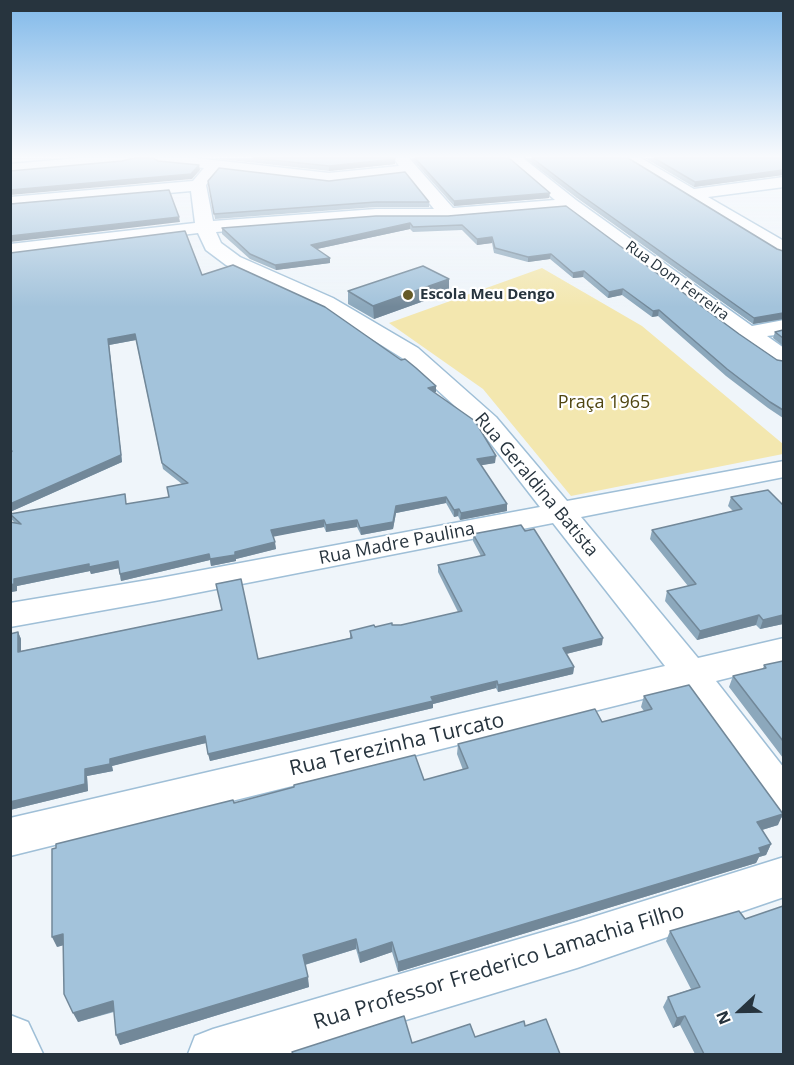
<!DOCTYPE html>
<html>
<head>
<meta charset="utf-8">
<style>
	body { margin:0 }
	#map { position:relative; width:794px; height:1065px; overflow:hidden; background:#eff5fa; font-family:"Open Sans",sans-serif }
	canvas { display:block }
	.frame { position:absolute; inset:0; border:12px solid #27343e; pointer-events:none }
	.north { position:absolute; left:710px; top:981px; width:60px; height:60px; -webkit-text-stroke:4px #fff; paint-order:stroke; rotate:248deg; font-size:16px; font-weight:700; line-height:24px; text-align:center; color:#27343e }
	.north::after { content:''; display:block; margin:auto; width:21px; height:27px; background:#27343e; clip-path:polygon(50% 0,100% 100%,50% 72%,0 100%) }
</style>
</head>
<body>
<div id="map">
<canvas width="794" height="1065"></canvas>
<div class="frame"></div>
<div class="north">N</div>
</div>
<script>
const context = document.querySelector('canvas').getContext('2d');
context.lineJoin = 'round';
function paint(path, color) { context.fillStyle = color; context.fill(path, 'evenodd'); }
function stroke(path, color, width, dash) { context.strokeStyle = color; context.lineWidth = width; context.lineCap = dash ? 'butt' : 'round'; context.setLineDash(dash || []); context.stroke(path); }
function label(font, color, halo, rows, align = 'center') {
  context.font = font + ' "Open Sans",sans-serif'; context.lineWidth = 4.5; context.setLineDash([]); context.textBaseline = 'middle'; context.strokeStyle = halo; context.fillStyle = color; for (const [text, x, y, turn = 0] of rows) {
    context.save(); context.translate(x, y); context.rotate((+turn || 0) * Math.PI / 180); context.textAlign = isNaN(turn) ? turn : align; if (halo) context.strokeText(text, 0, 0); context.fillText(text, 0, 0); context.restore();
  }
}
const green = new Path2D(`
	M542,268l100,58 141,118v10l-212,42 -88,-107 -94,-66z`);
const minor = new Path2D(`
	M79,158h52l-8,5 -113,11v-10z
	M151,158h44l134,15 70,-7 -5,-8h15l44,50 102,-8 -49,-42h17l53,42 176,126 32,-6v14l-17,2 17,12v18l-8,-2 -37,-26 -173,-129 -118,10h-72l-160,13 5,11 19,14 93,41 85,50 78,69 71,84 217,-40v16l-203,40 117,141 86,-20v26l-68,17 68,87v49l-14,-5 -87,-123 -673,167v-38l655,-152 -112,-143 -393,77 -150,27v-24l150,-25 380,-71 -62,-80 -76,-69 -83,-52 -93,-41 -20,-15 -8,-17 -188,23v-12l185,-21 -4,-32 -181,16v-10l183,-16 11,-13 -45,-5zM219,170l110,13 77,-9 28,35h-58l-163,12 -7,-36z
	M623,158h18l53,31 90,-12v10l-76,10 76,44v14l-7,-2z
	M784,857v40l-207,71 -283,86h-106l7,-18 18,-7 364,-107z
	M10,1015l18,7 15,32h-33z`);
const wall = new Path2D(`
	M212,158h183v6l-66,7z
	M411,158h98l40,40 -95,8z
	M525,158h103l149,91 6,2v68l-30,5 -176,-126z
	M645,158h138v17l-89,12z
	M208,181l221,21v5h-53l-161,12z
	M566,206l173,128 38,26 6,1v57l-15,-10 -42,-32 -68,-60 -6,1 -30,-22 -14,3 -25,-21 -10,1 -23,-19 -22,3 -34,-9 -2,-10 -15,2 -15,-15 -49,2 -3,-3 -93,20 13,14 -54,7 -26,-11 -28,-25v-6l226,-12z
	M10,253l192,22 234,111v6l-2,1 61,70 -14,2 26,46 -47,9 -2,-4 -4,1 -8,-14 -50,10 -3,16 -32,6 -4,-8 -31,5 -2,-5 -51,9 3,13 -40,10v2l-25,5 -1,-6 -89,21 -2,-13 -28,6 -1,-3 -73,15v5l-6,1 1,8 -2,1 5,-78 -3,-3 -2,-6 117,-10 42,-7 13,-13 -19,-15 -27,-129 -27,5 13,117 -112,50z
	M449,279v13l-75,27 -26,-15v-13z
	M783,330v16l-10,-8 2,-6z
	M768,490l15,134 -23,5 -4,-4 -59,15 -32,-39 2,-10 21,-5 -38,-47 2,-9 81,-19 -5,-5 3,-9z
	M473,534l129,111 -36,9 8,13 -1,7 -75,18 -2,-4 -63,16v4l-223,53 -4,-18 -58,13 -36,10 1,5 -26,5 1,15 -78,19v-184l2,8 6,-2 3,7v12l201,-41 -6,-26 42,75 92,-21v-7l25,-4 26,-2 57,-13 -20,-40v-7l43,-9 -8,-15z
	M783,661v97l-54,-71 4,-11 30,-7 1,-4z
	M644,696l134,129 -16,5 9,14 -5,11 -7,2 -3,6 -358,109 -6,-20 -32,11 -4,-14 -51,16 4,22 -189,58 -6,-33 -36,10 -15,-77 -6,2 177,-144 190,-23 39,-10 -6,-16 1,-10 144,-22 42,-11 -3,-4z
	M670,931l113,123h-88l-15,-29 -7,3 -10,-21 5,-10 23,-8 -25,-48z`);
const shadedWall = new Path2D(`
	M395,159v5l-66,7v-5z
	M199,165l1,5 -8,9 -182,16v-5z
	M783,170v5l-89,12 1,-5z
	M550,193l-1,5 -95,8v-5z
	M179,217l1,5 -170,20v-6z
	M410,223v6l-98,21 -1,-5z
	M492,237v6l-15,2v-6z
	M551,254l-1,5 -22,3v-5z
	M330,258v5l-54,7 -1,-5z
	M584,271l-1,6 -10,1v-5z
	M449,279v13l-75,27 -1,-13z
	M623,289l-1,6 -14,3 1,-6z
	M659,310l-1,6 -6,1 1,-6z
	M783,313v6l-30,5 1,-6z
	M135,334l1,6 -27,5 13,117 -112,50v-8l98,-165z
	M436,386v6l-8,3v-7z
	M496,456l-1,7 -18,3v-7z
	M446,497v6l-50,10 -3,16 -32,6 -1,-7 36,-22z
	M507,504v7l-47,9 1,-7z
	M459,509l-1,7 -4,1v-7z
	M324,520v7l-52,10 -1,-7z
	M357,520v7l-31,5v-7z
	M275,542l1,7 -40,10v2l-25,5 -1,-7 25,-7z
	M209,554l1,6 -89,21 -1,-7z
	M118,561l2,7 -29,6 -1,-3 -73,15v5l-6,1 1,8 -2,1v-16l4,-6 75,-15z
	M759,615l-3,10 -59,15 3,-9z
	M783,615v9l-23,5 3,-9z
	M18,632l3,7v20l-3,-7z
	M603,638l-1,7 -40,10 1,-7z
	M574,667l-1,7 -75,18v-7z
	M497,681l-1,7 -63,16v4l-223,53 -2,-7z
	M205,736l1,7 -94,23 1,5 -26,5 1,15 -78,19v-8l100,-43z
	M783,814l-5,11 -26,8 5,-11z
	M771,844l-5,11 -7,2 -3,6 -358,109v-10z
	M63,934l5,10 -11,3 -5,-10z
	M356,939v10l-52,16 -1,-10z
	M392,942v10l-32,11 -1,-10z
	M308,977l1,10 -189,58 -4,-10z
	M113,1001l5,9 -40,12 -5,-9z
	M685,1016l-5,9 -7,3 4,-10z`);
const building = new Path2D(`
	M134,158h19l5,3 41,4 -8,9 -181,16v-19l112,-10z
	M253,158h142v1l-66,7z
	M415,158h94l41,35 -96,8z
	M532,158h96l149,91 6,2v62l-29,5 -176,-125z
	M654,158h129v12l-88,12z
	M219,168l110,13 76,-9 24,30h-53l-162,12 -6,-33z
	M169,190l10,27 -169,19v-32z
	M566,206l173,128 38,26 6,1v49l-13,-8 -43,-33 -68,-59 -6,1 -30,-22 -14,3 -25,-21 -11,2 -22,-19 -23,3 -33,-9 -3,-11 -15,2 -15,-14 -49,2 -3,-4 -99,22 19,13 -55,7 -25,-11 -28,-26 154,-12h72z
	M185,231l17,44 31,-10 92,42 76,53 4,-1 11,9 20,18 -8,2 47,33 21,35 -19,3 30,45 -46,9 -2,-4 -5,1 -8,-13 -50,9 -3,16 -33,6 -3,-8 -31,5 -2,-5 -53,10 4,12 -40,10v3l-25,4 -1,-5 -89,20 -2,-13 -29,6v-3l-75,15v5l-4,1v-63l11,2 -11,-10 115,-20 1,10 43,-7 -2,-10 21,-4 -26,-20 -27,-129 -27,5 13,116 -111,49v-50l2,-3 -2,1v-199z
	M423,266l26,13 -76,27 -25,-15z
	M783,330v8l-8,-6z
	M768,490l15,15v110l-20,5 -4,-5 -59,16 -33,-40 29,-7 -44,-54 90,-21 -11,-12z
	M521,525l4,6 9,-2 69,109 -40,10 11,19 -76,18 -1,-4 -66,16 2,4 -225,53 -3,-18 -59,14 -36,9v5l-25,5v15l-75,18v-168l8,-2v20l204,-42 -6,-26 25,-5 17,80 94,-21 -2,-7 24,-6 1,2 17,-4v2h9l61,-14 -24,-46 47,-10 -12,-21z
	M783,661v80l-50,-65 33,-8 -2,-3z
	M689,685l94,129 -26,8 14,22 -12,4 2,5 -363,109 -6,-20 -33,11 -3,-14 -53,16 5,22 -192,58 -3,-34 -40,12 -9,-19 -1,-60 -11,3v-88l4,-1v-4l177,-44 1,3 60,-16v-2l121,-30 9,25 44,-12 -10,-24 137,-35 7,13 50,-13 -8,-13z
	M783,906v148h-79l-19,-38 -8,2 -9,-21 32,-10 -30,-56 69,-20 6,8z
	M404,1016l8,27 58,-19 5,13 49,-16 1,5 21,-7 14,35h-267l-1,-2z`);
const markers = [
	[408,295,6,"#655a27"]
];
const farStreetnames = [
	["Rua Dom Ferreira",677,281,36]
];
const farPoinames = [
	["Escola Meu Dengo",420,295]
];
const parkNames = [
	["Praça 1965",604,403]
];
const streetNames = [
	["Rua Geraldina Batista",536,485,50],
	["Rua Madre Paulina",397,544,-11]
];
const nearStreetnames = [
	["Rua Terezinha Turcato",397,745,-13],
	["Rua Professor Frederico Lamachia Filho",499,967,-17]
];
paint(green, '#f3e7af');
stroke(minor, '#9fbfd7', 3);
paint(minor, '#fff');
paint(wall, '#8ca8bc');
paint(shadedWall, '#728899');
paint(building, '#a3c3db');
stroke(building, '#728899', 1.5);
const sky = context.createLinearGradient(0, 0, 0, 307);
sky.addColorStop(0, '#7fb8e9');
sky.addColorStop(0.51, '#f8fafd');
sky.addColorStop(1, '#f8fafd00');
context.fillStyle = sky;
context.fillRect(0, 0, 794, 307);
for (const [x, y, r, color] of markers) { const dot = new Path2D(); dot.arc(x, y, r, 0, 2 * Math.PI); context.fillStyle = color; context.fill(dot); stroke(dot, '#fff', 2); }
label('15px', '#27343e', '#fff', farStreetnames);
label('bold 15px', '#27343e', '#fff', farPoinames, 'left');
label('18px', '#504611', '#fff', parkNames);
label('18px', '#27343e', '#fff', streetNames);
label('21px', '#27343e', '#fff', nearStreetnames);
</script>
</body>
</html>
